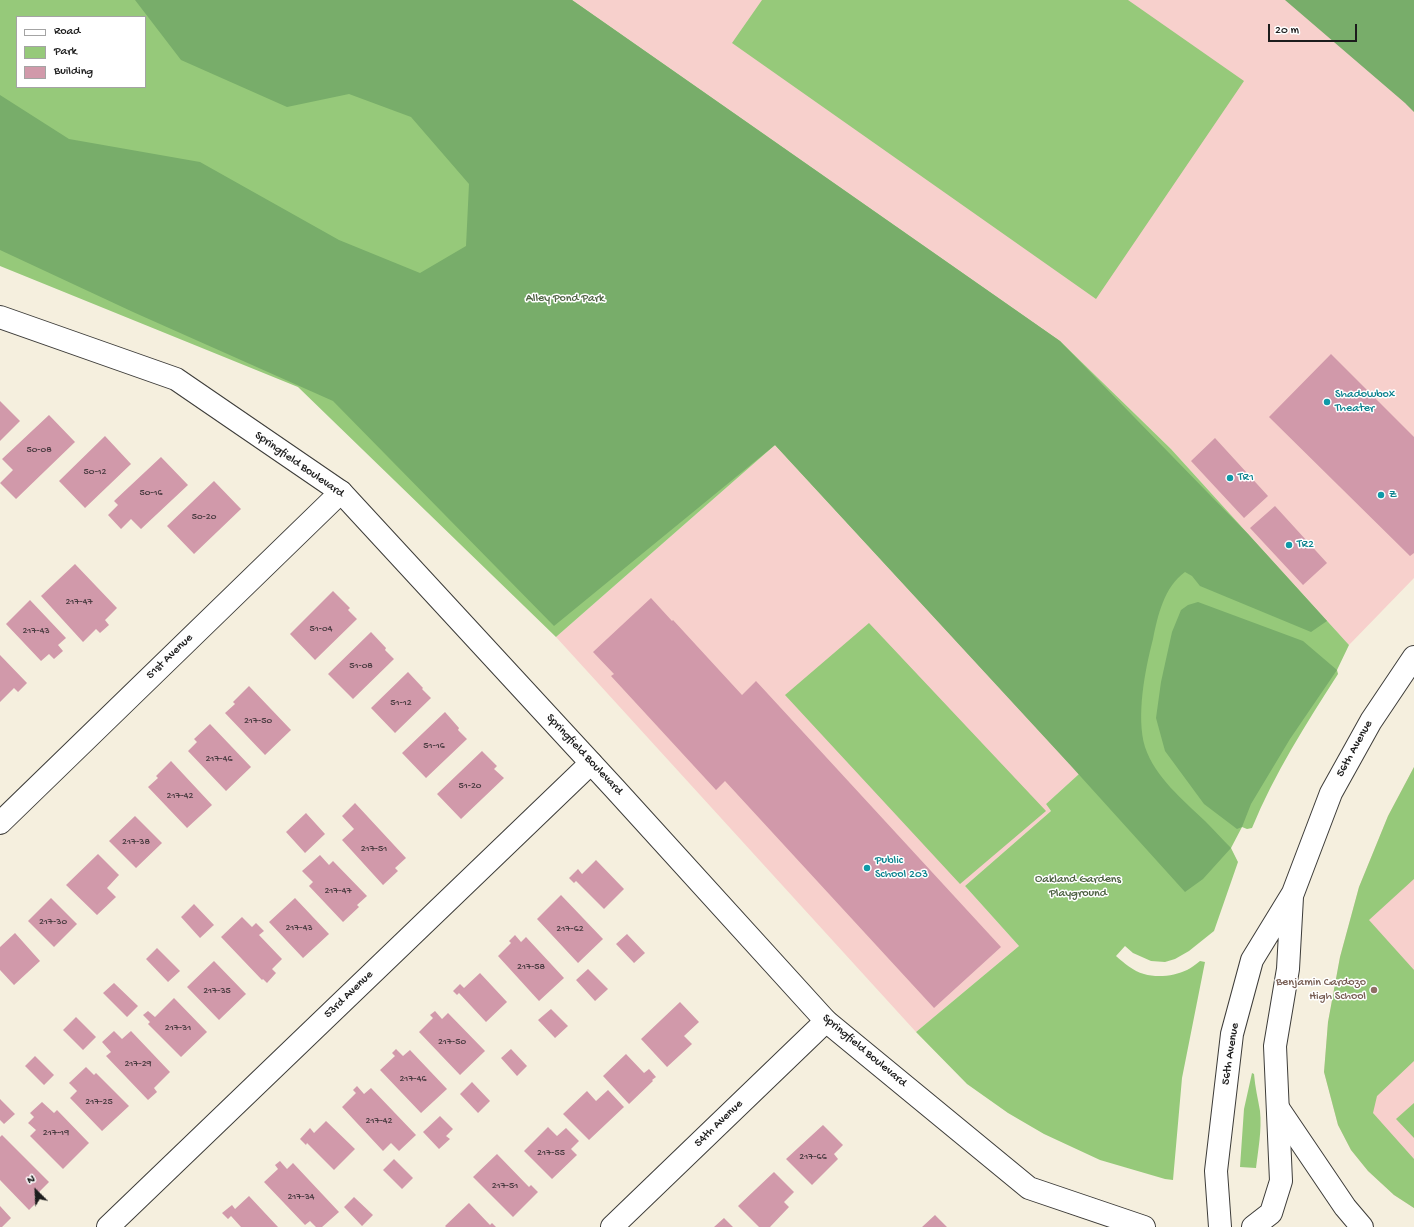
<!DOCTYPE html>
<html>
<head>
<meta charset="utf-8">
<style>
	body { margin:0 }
	#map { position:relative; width:1414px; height:1227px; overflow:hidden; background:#f5efde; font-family:"Gochi Hand",sans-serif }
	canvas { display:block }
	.legend { position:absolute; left:16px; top:16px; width:130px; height:72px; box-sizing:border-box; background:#fff; border:1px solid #a4a4a4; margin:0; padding:5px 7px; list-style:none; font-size:12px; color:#1c1c1c }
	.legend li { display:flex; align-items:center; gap:8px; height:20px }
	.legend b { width:20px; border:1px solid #a4a4a4 }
	.north { position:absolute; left:16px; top:1171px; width:40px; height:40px; -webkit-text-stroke:3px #fff; paint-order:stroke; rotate:336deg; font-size:11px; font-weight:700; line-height:16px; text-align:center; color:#1c1c1c }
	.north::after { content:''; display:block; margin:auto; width:14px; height:18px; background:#1c1c1c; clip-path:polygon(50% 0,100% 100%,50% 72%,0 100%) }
	.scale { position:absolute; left:1268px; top:24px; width:89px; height:18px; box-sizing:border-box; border:2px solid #1c1c1c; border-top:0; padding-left:5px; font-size:12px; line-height:14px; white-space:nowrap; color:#1c1c1c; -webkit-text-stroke:3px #fff; paint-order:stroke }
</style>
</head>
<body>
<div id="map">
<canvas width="1414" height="1227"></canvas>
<ul class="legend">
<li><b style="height:5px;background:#fff"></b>Road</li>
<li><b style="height:11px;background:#96c97a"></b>Park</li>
<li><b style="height:11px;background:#d199aa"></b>Building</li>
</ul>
<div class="north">N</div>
<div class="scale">20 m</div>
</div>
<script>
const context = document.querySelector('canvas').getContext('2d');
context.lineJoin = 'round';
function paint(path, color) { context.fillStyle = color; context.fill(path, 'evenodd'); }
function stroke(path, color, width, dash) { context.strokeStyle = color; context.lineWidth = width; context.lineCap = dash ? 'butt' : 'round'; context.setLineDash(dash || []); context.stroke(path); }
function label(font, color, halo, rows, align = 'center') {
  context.font = font + ' "Gochi Hand",sans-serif'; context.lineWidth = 3; context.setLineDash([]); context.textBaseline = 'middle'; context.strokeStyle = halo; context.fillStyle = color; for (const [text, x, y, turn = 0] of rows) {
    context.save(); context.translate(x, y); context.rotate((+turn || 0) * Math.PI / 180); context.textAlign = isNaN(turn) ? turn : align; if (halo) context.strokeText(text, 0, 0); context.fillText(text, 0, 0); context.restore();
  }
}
const built = new Path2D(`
	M572,0h842v578l-65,67 -178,-196 -111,-108z
	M775,445l304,329 -33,30 5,7 -86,75 54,60 -103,86 -360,-395z
	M1414,767v441l-20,-13 -26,-24 -17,-21 -13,-25 -14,-53 4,-50 12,-65 19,-70 29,-71z`);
const green = new Path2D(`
	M0,0h572l488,341 111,108 178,196 -12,25 1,4c-32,50 -64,100 -86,154l-5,1 -5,-2 -11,21 7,14 -24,69 -25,20 -14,8 -10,3 -14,-1 -18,-8 -8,-7 -9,10c8,7 17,15 28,18 13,4 31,2 43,-4 4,-2 9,-6 13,-9l5,1 -23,116 -9,102 -8,-1 -65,-19 -56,-26 -36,-21 -41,-29 -51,-52 103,-86 -54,-60 86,-75 -5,-7 33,-30 -304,-329 -219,192 -258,-250 -298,-121zM17,17h128v70h-128z
	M762,0h366l116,81 -148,218 -364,-256z
	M869,623l177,188 -86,73 -175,-189z
	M1414,767v112l-45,41 45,50v91l-37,35 -4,17 41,46v49l-20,-13 -26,-24 -17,-21 -13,-25 -14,-53 4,-50 12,-65 19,-70 29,-71z
	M1252,1073l2,1c1,13 4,25 6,37 2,19 -2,39 -4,57l-16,-1 4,-58z
	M1414,1103v35l-18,-19z`);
const forest = new Path2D(`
	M135,0h437l488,341 188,193 79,87 -16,11 -111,-46 -8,-10 -7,-4c-21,15 -27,43 -32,67 -8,31 -17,77 -8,108 10,30 38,53 60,74 9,9 17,18 26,27l-28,31 -18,13 -113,-125 -297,-322 -221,181 -221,-225 -200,-89 -133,-62v-155l69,44 131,23 139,78 81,33 46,-27 3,-62 -58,-67 -62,-23 -62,13 -106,-47z
	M1285,0h129v112l-9,-9z
	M1198,602l105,39 34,29 -47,69 -39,65 -9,23 -5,2 -33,-25 -39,-53 -9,-33 5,-36 11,-50 9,-22 7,-5z`);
const building = new Path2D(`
	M1331,354l83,83v116l-4,3 -141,-139z
	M0,401l20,20 -20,20z
	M49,415l26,27 -59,57 -16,-16 13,-13 -11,-11z
	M105,436l26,28 -46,44 -26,-27z
	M1215,438l53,58 -24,22 -53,-57z
	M161,457l27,28 -47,44 -10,-10 -10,10 -13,-14 10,-10 -4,-4z
	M214,481l27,28 -47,45 -27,-28z
	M1275,506l52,57 -24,22 -53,-57z
	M75,564l42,44 -12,12 4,5 -9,8 -4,-4 -13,13 -42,-46z
	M333,591l17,17 -2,2 9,9 -42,41 -25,-26z
	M651,598l21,23 1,-1 69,75 14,-14 245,266 -67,61 -209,-227 -9,9 -105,-114 3,-2 -21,-22z
	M30,600l36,38 -8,7 5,6 -9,8 -5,-5 -8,7 -35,-37z
	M371,632l15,16 -1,2 9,9 -41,40 -25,-25z
	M0,655l27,28 -9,9 -4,-4 -14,14z
	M408,672l15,16 -1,1 9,9 -36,35 -24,-25z
	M249,686l42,44 -26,25 -40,-42 10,-9 -2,-2z
	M445,712l14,16 -1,2 9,9 -41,39 -24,-25z
	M210,724l41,43 -25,24 -38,-40 9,-9 -3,-3z
	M482,751l15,15 -3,3 10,9 -43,41 -24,-25z
	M171,761l41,44 -25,23 -39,-41 10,-9 -2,-2z
	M355,803l51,55 -11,10 3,3 -15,14 -41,-45 12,-11 -12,-13z
	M306,813l19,21 -20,19 -19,-21z
	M135,816l27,27 -26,25 -27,-27z
	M98,854l21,21 -12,13 9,9 -19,18 -31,-30z
	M320,855l9,10 4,-4 34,35 -10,9 2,2 -16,15 -34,-36 4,-4 -11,-11z
	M596,860l28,29 -20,20 -28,-28 -2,2 -5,-5 9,-9 4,5z
	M561,895l42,44 -25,24 -41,-44z
	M51,898l26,26 -23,23 -26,-26z
	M295,898l34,36 -26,24 -34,-36z
	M194,904l20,21 -14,13 -19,-21z
	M242,917l10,10 4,-4 8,8 -5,4 23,24 -10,10 4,4 -9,10 -4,-4 -1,1 -41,-43z
	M15,933l25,28 -26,24 -14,-15v-23z
	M627,934l18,19 -11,10 -18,-19z
	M515,935l6,7 5,-5 38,41 -25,23 -41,-45 13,-13 -2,-2z
	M157,948l23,23 -12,11 -22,-23z
	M214,961l32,33 -27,26 -32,-33z
	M588,969l20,20 -13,12 -19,-21z
	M480,973l27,29 -21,20 -27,-29 -2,2 -4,-4 7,-7 4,4z
	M114,983l24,23 -11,11 -24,-24z
	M174,998l33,34 -26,25 -33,-33 2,-2 -7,-7 5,-4 7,6z
	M680,1002l19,20 -15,14 8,8 -25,23 -26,-28z
	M551,1009l17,17 -13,12 -17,-18z
	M435,1011l7,8 6,-6 37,38 -25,24 -41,-43 14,-14 -3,-3z
	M76,1017l20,20 -13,13 -20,-20z
	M114,1031l8,8 9,-8 39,41 -16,16 3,4 -9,8 -42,-44 5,-4 -9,-10z
	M396,1049l7,7 7,-6 37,39 -26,24 -41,-43 15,-14 -3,-3z
	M511,1049l16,17 -10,10 -16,-18z
	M626,1054l18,19 5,-4 7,8 -4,3 1,1 -24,23 -26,-28z
	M35,1056l19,19 -10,10 -19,-19z
	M86,1067l8,8 2,-2 33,33 -27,25 -32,-33 7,-7 -8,-8z
	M472,1082l18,19 -12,12 -18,-19z
	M357,1086l7,8 7,-6 45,47 -17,16 -8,-8 -8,8 -41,-44 14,-14 -3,-3z
	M608,1090l16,17 -35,33 -26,-26 24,-23 9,10z
	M0,1099l15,15 -11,10 -4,-4z
	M42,1102l12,11 3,-3 32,33 -26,26 -33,-33 6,-6 -8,-7 6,-6 -4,-4z
	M440,1116l13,13 -7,7 4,3 -11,10 -16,-17z
	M326,1121l29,28 -21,21 -27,-27 -1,2 -6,-6 10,-11 4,5z
	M823,1125l20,20 -9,9 4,5 -26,26 -26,-26z
	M548,1127l9,9 9,-8 13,13 -8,8 6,6 -25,24 -28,-28z
	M2,1135l47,47 -15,15 4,4 -9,9 -29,-30v-43z
	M497,1154l32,33 2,-2 7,7 -25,25 -40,-40z
	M394,1159l19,19 -11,11 -19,-19z
	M280,1161l7,8 6,-6 46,49 -17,15h-6l-6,-6 -5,4 -41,-43 14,-13 -3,-4z
	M774,1172l20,20 -10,10 5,5 -19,20h-11l-21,-21z
	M249,1196l29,31h-37l-10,-11 -3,3 -6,-6 10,-8 3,4z
	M354,1197l19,18 -11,11 -18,-19z
	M469,1203l21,22 2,-2 4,4h-50l-1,-1z
	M0,1206l11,12 -9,9h-2z
	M935,1215l12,12h-25z
	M724,1218l9,9h-19z`);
const minor = new Path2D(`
	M0,823l341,-331
	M108,1227l483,-464
	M612,1227l214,-206
	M1220,1227l-4,-56 16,-137 20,-74 41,-67 38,-100 40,-72 43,-64
	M1253,1227l18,-14 10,-32 -6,-135 13,-77 4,-72`);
const major = new Path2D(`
	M0,317l176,62 165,113 275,298 210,231 203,167 115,39
	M1278,1108l67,99 17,20`);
const markers = [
	[1327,402,4,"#0f9aa8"],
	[1230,478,4,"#0f9aa8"],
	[1381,495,4,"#0f9aa8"],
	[1289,545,4,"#0f9aa8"],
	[867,868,4,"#0f9aa8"],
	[1374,990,4,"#8d6e63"]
];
const numberNames = [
	["50-08",39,450],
	["50-12",95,472],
	["50-16",151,493],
	["50-20",204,517],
	["217-47",79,602],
	["51-04",321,629],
	["217-43",36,631],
	["51-08",361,666],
	["51-12",401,703],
	["217-50",258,721],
	["51-16",434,746],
	["217-46",219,759],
	["51-20",470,786],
	["217-42",180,796],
	["217-38",136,842],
	["217-51",374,849],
	["217-47",338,891],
	["217-30",53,922],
	["217-43",299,928],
	["217-62",570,929],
	["217-58",531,967],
	["217-35",217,991],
	["217-31",178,1028],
	["217-50",452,1042],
	["217-29",138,1064],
	["217-46",413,1079],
	["217-25",99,1102],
	["217-42",379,1121],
	["217-19",56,1133],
	["217-55",551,1153],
	["217-66",813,1157],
	["217-51",505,1186],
	["217-34",301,1197]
];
const parkNames = [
	["Alley Pond Park",565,299],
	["Oakland Gardens",1078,880],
	["Playground",1078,894]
];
const cultureNames = [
	["Shadowbox",1335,395],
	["Theater",1335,409],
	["TR1",1238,478],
	["Z",1389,495],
	["TR2",1297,545],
	["Public",875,861],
	["School 203",875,875]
];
const streetNames = [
	["Springfield Boulevard",299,465,35],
	["51st Avenue",170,657,-44],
	["56th Avenue",1355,749,-61],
	["Springfield Boulevard",584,755,47],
	["53rd Avenue",349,995,-44],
	["Springfield Boulevard",864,1051,40],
	["56th Avenue",1231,1054,-81],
	["54th Avenue",719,1124,-44]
];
const educationNames = [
	["Benjamin Cardozo",1366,983],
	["High School",1366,997]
];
paint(built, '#f7d0cc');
paint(green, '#96c97a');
paint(forest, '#78ad6a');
paint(building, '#d199aa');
stroke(minor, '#3d3c39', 24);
stroke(major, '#3d3c39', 24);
stroke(minor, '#fff', 22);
stroke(major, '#fff', 22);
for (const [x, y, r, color] of markers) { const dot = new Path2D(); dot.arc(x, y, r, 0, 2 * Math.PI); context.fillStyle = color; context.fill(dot); stroke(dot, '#fff', 1.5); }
label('10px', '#493b40', null, numberNames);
label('12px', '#4d6142', '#fff', parkNames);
label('12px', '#0d838f', '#fff', cultureNames, 'left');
label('12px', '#1c1c1c', '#fff', streetNames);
label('12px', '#785e54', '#fff', educationNames, 'right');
</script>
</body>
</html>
